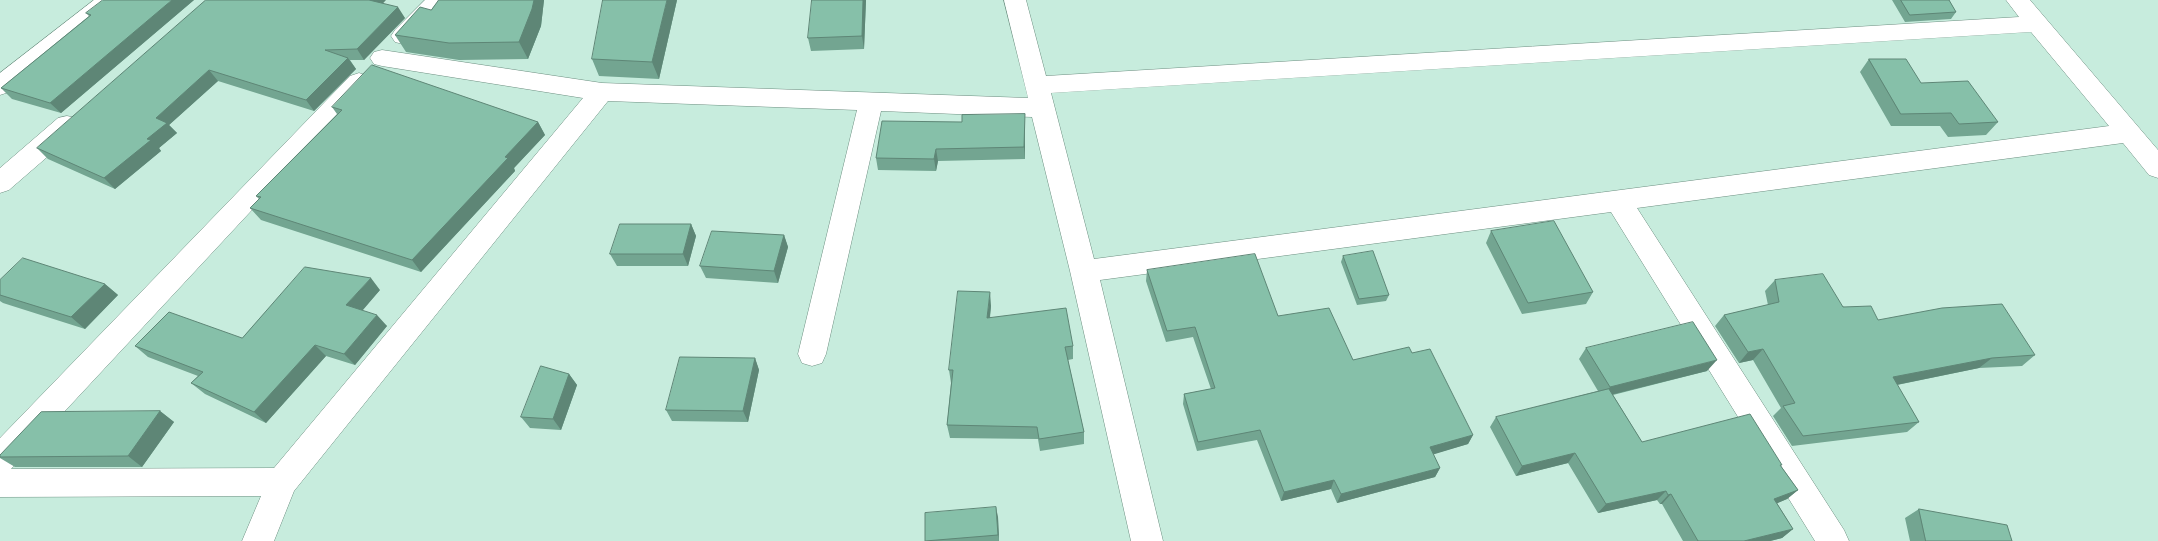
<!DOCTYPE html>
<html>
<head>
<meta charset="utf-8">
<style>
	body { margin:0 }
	canvas { display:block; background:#c7ecdd }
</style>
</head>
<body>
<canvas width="2158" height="541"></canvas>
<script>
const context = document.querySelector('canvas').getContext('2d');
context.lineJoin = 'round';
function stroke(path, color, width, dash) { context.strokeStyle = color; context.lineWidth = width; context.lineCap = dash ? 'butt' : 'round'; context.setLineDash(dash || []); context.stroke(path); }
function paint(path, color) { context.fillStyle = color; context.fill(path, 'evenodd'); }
const street = new Path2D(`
	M94,0h26l-3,5 -108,87 -9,3v-22z
	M425,0h24l-38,42 -8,2 -8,-2 -4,-6 4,-6z
	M1004,0h22l20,76 973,-59 -13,-17h24l128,150v28l-9,-3 -26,-32 -486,65 207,322 5,11h-34l-204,-329 -511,68 63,261h-32l-61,-270 -38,-154 -151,-6 -55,243 -4,9 -10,3 -10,-3 -4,-9 59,-244 -249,-9 -314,390 -20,50h-32l19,-45 -261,1v-59l350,-362 9,-3 9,3 3,6 -360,387 263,-1 309,-370 -201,-32 -8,-2 -4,-6 4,-6 8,-2 220,33 426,15zM2031,32l78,94 -1015,133 -43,-166z
	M67,116l9,2 4,7 -4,7 -67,58 -9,3v-25l58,-50z`);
const wall = new Path2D(`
	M194,0l-133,113 -49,-14 -11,-11 88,-72 -3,-3z
	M206,0l177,3 22,15 -41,42h-14l6,9 -42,42 -96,-30 -49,44 8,8 -18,15 2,3 -46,38 -67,-30 -11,-11z
	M439,0h105l-3,26 -13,33 -69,1 -53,-8 -11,-17 36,-25z
	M677,0l-18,79 -60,-3 -7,-17z
	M866,0l-2,49 -53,2 -3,-13z
	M1892,0h57l7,12 -5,7 -46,3z
	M1869,59l52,24 77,39 -12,13 -38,2 -8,-11h-49l-31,-54z
	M332,107l206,15 7,13 -31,33 1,3 -94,101 -160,-52 -11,-12 9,-9 -3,-3 81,-82z
	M1025,127v32l-87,2 -2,10 -58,-1 -2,-12z
	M691,224l5,12 -8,30h-71l-7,-12z
	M1491,231l102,61 -7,12 -64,10 -36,-71z
	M784,235l4,12 -10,36 -72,-5 -6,-12z
	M1343,256l46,39 -3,6 -29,4 -16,-43z
	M1147,270l131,46 75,44 59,-7 61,82 -5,9 -35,10 7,14 -5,9 -98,26 -6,-14 -50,12 -24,-61 -60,11 -14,-47 1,-10 27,-5 -18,-52 -27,5 -20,-61z
	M0,280l105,4 13,11 -33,34 -82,-26 -3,-2z
	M1775,280l103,40 157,35 -13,11 -43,2 -82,17 22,37 -12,10 -115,14 -19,-30 8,-8 -28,-48 -14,3 -24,-37 9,-11 44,-10 -3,-14z
	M380,290l-18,20 25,16 -32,39 -29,-9 -60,67 -61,-29 -14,-11 7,-7 -50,-19 -13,-11 107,-8z
	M991,306l-1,12 83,28v13l-5,1 16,72v12l-44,7 -2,-12 -88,-1 -3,-13 4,-42 -2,-13z
	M1586,348l121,23 -94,24 29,47 139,24 17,24 -11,9 -10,4 16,26 -11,9 -12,3h-87l-21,-37h-2l-3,-4 -59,13 -30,-50 -52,13 -26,-49 6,-10 102,-26 -19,-32z
	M755,358l4,12 -11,52 -76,-1 -6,-11z
	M569,374l8,11 -16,45 -31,-2 -9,-11z
	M160,411l14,11 -32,45h-127l-15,-9v-3z
	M1919,509l93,32h-102l-5,-23z
	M998,517l1,24h-74z`);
const shadedWall = new Path2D(`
	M172,0h22l-133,113 -11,-10z
	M369,0h17l-10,11z
	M534,0h10l-3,26 -13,33 -9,-17z
	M667,0h10l-18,79 -7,-17z
	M863,0h3l-2,49 -2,-13z
	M398,7l7,11 -41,42 -7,-11z
	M348,58l8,11 -42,42 -8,-11z
	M209,70l9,11 -49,44 8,8 -18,15 2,3 -46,38 -11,-11 43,-39 9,-21z
	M1025,114v45l-1,-12z
	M538,122l7,13 -31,33 1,3 -94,101 -9,-12 93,-103z
	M936,149l2,12 -2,10 -2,-12z
	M691,224l5,12 -8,30 -5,-12z
	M784,235l4,12 -10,36 -4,-12z
	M371,278l9,12 -23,27 -11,-12z
	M105,284l13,11 -33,34 -14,-12z
	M990,292l1,14 -3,26 -1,-14z
	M377,315l10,11 -32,39 -11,-11z
	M315,345l11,11 -60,67 -12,-11z
	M1763,349l-10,11 -14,3 9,-11z
	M755,358l4,12 -11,52 -5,-11z
	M1992,358l-13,10 -98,20 12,-11z
	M1717,360l-10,11 -105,26 8,-10z
	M569,374l8,11 -16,45 -8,-11z
	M160,411l14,11 -32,45 -14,-11z
	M1473,435l-5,9 -43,13 5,-10z
	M1575,453l-7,10 -52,13 6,-10z
	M1440,468l-5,9 -98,26 4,-9z
	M1334,480l-3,9 -50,12 3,-9z
	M1798,490l-11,9 -23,10 10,-10z
	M1666,491l-9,9 -59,13 8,-9z
	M1671,494l-9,10h-2l8,-9z
	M996,507l2,10 1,24 -1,-6z
	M1793,529l-11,9 -12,3h-26z`);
const building = new Path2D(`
	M103,0h69l-122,103 -49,-15 90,-73 -5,-2z
	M206,0h163l29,7 -41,42 -32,1 23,8 -42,42 -97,-30 -53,48 11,5 -20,16 4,1 -47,38 -67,-30z
	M439,0h95l-2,9 -13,33 -70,1 -54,-8 25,-28 11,3z
	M603,0h64l-15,62 -60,-3z
	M812,0h51l-1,36 -54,2z
	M1901,0h48l7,12 -46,3z
	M1869,59h37l15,24 47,-2 30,41 -39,2 -8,-11 -50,1z
	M372,65l166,57 -33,35 3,1 -96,102 -162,-52 11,-11 -5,-1 86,-86 -10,-3z
	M1025,114l-1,33 -88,2 -2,10 -58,-1 6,-37 80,1v-7z
	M1554,221l39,71 -65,11 -37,-72z
	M620,224h71l-8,30h-73z
	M712,231l72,4 -10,36 -74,-5z
	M1373,251l16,44 -30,4 -16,-43z
	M1255,254l23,62 51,-8 24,52 56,-13 3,6 18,-4 43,86 -43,12 10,21 -99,26 -7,-14 -50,12 -24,-62 -62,12 -14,-48 31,-6 -20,-61 -28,4 -20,-61z
	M23,258l82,26 -34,33 -71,-22v-15z
	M305,267l66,11 -25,27 31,10 -33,39 -29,-9 -61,67 -63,-29 12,-11 -68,-26 34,-34 73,26z
	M1823,274l20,33 28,-1 7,14 64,-12 60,-4 33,51 -43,3 -99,19 26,45 -116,14 -20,-30 12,-3 -32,-54 -15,3 -24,-37 55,-13 -4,-22z
	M958,291l32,1 -3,26 79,-10 7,38 -8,1 19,85 -45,7 -2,-12 -90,-2 6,-55h-4z
	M1693,322l24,38 -107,27 -24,-39z
	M680,357l75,1 -12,53 -77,-1z
	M541,366l28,8 -16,45 -32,-2z
	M1609,389l33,53 108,-28 32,51h-2l18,25 -24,9 19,30 -49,12h-46l-27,-47 -3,1 -2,-4 -60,13 -31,-51 -53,13 -26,-49z
	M160,411l-32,45 -128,1v-2l41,-43z
	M996,507l2,28 -73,6v-28z
	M1919,509l88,16 5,16h-86z`);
stroke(street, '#6d8f81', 1);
paint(street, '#fff');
paint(wall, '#73a591');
paint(shadedWall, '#5e8676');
paint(building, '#86c0a9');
stroke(building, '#5e8676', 1);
</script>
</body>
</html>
